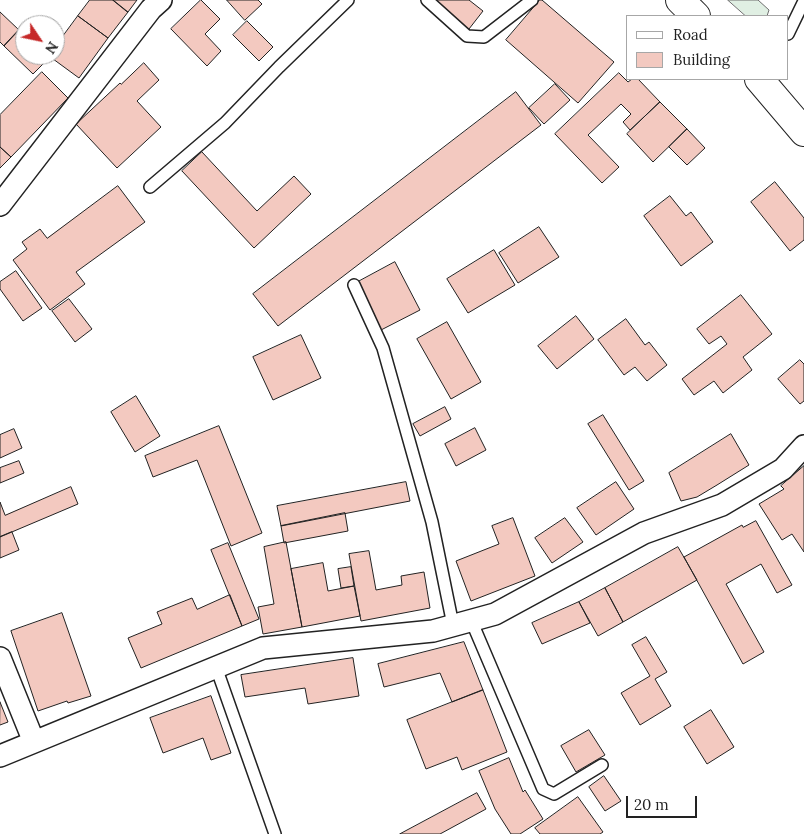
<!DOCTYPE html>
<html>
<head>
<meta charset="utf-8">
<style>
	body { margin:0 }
	#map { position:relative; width:804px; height:834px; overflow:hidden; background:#fff; font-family:Lora,serif }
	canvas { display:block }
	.legend { position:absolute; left:626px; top:15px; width:162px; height:65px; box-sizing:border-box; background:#fff; border:1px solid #a7a7a7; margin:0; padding:6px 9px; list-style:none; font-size:15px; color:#222 }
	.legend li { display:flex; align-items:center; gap:10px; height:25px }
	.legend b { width:25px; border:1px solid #a7a7a7 }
	.north { position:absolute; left:15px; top:15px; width:50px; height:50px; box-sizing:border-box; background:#fff; border:1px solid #a7a7a7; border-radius:50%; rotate:124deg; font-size:14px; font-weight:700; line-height:20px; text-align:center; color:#222 }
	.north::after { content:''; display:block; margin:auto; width:18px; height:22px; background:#c62828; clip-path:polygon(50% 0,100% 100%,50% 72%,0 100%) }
	.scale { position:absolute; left:626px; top:796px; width:71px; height:22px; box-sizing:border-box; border:2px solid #222; border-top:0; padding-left:6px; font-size:15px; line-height:18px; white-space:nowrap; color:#222; -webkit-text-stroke:4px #fff; paint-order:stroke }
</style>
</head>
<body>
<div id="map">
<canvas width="804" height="834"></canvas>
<ul class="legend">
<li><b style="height:6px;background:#fff"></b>Road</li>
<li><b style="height:14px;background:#f3c9c0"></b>Building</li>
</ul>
<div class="north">N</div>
<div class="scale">20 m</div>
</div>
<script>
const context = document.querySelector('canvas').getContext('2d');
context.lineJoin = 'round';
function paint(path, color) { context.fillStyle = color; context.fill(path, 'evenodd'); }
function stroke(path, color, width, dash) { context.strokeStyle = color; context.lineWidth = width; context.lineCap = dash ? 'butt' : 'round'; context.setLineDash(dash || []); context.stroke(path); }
const green = new Path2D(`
	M728,0h30l11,10 -2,6h-21z`);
const building = new Path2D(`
	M90,0h23l15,12 -20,26 -30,-22z
	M113,0h24l-9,12z
	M201,0l19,19 -15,15 16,17 -14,15 -36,-37z
	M227,0h31l4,4 -17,16z
	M432,0h37l14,11 -14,18z
	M540,0h2l72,62 -36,41 -72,-63z
	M0,12l19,18 -15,16 -4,-4z
	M78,16l30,22 -29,40 -30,-22 6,-1v-8z
	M247,21l26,26 -14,14 -26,-26z
	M19,30l6,6v19h19l4,4 -15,15 -29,-28z
	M144,63l15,17 -22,21 24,26 -44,41 -41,-44 44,-41 1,1z
	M42,72l26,26 -57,59 -11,-10v-32z
	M619,73l9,9 4,-3h6l22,23 -30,28 -7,-8 8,-8 -10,-10 -33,31 31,32 -17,16 -47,-49z
	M555,84l15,16 -26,24 -15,-16z
	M516,92l25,33 -263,201 -25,-32z
	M660,102l27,27 -34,33 -26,-28z
	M687,129l18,19 -18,17 -18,-18z
	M0,147l11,10 -11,11z
	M202,152l55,59 37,-35 17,18 -57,54 -72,-77z
	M775,182l29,36v22l-14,11 -39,-49z
	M118,186l27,36 -69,50 9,12 -35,26 -37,-50 14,-11 -5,-7 18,-13 7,9z
	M670,196l16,20 5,-4 22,30 -32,24 -37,-50z
	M539,227l20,30 -41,26 -19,-30z
	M494,250l21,35 -47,28 -21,-34z
	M395,262l25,48 -39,20 -25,-47z
	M16,271l26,37 -19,13 -23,-32v-7z
	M741,295l31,39 -29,23 9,13 -29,23 -9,-12 -20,14 -12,-16 45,-35 -6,-8 -12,8 -12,-15z
	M69,299l23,30 -17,13 -23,-31z
	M576,316l18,23 -37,30 -19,-23z
	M626,319l19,26 4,-3 18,23 -20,16 -12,-14 -11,8 -26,-35z
	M447,322l34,60 -30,17 -34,-60z
	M301,335l20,43 -48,22 -20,-43z
	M800,360l4,4v37l-4,3 -22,-25z
	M136,396l24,40 -25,16 -24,-40z
	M445,407l6,12 -31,17 -7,-12z
	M603,415l41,66 -15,9 -41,-66z
	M219,426l43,107 -31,13 -34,-86 -44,17 -8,-21z
	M475,428l11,22 -30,16 -11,-22z
	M14,429l8,19 -22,10v-23z
	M731,434l18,31 -32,20 -20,12 -16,4 -12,-28z
	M19,461l5,12 -24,10v-15z
	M804,466v86l-12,-18 -10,6 -23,-36 25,-15 -3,-3z
	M406,482l4,19 -129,25 -4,-20z
	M616,482l18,27 -38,26 -19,-27z
	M71,487l7,17 -78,33v-35l5,13z
	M345,513l3,18 -64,12 -3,-17z
	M513,518l22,58 -64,25 -15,-40 43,-17 -7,-18z
	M565,518l18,24 -31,21 -17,-25z
	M756,521l36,64 -15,8 -16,-29 -35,20 38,68 -21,12 -59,-107 58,-32 1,2z
	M12,532l7,18 -19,8v-21z
	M286,542l16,85 -39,7 -5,-27 16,-3 -10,-57z
	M228,543l31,76 -17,7 -31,-76z
	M678,547l19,33 -74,42 -18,-34z
	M369,551l7,39 26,-5 -1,-9 23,-4 6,36 -69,13 -12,-67z
	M323,563l5,28 26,-5 6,30 -58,11 -11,-58z
	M351,567l3,19 -13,2 -3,-19z
	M605,588l18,34 -25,14 -19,-34z
	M230,595l12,31 -101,42 -13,-30 34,-14 -5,-12 35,-14 5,11z
	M579,602l11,21 -48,21 -10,-21z
	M62,613l29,83 -23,7 -1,-2 -29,10 -27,-80z
	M646,637l21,35 -12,7 16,27 -31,19 -19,-32 29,-17 -18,-31z
	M464,642l19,48 -31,12 -12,-29 -56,14 -6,-23z
	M353,658l6,38 -51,8 -3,-16 -60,9 -4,-22z
	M483,690l24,62 -45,18 -5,-13 -31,12 -19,-49z
	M211,696l20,57 -20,7 -8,-22 -40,15 -13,-35z
	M0,702l8,20 -8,3z
	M711,710l23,37 -27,17 -23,-37z
	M589,730l16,25 -29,17 -15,-26z
	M509,758l14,34 2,-2 18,29 -23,15h-9l-16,-25 -16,-38z
	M604,776l17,25 -16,10 -16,-24z
	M477,793l9,16 -46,25h-40z
	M578,797l25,35 -3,2h-60l-5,-6z`);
const service = new Path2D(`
	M427,0l40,36 17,1 48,-37
	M788,34l16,-33
	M150,187l75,-64 54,-56 69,-67
	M354,285l29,63 49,174 21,103
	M471,620l72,169 11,5 48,-29
	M216,667l59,167`);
const minor = new Path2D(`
	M0,205l151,-196 10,-9
	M0,658l34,84
	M0,756l263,-108 170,-17 62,-17 149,-81 78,-28 61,-36 21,-23`);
const secondary = new Path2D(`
	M680,0l16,16
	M759,79l45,53`);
paint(green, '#e0efe3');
stroke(green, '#6f6f6f', 1);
paint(building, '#f3c9c0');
stroke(building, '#222', 1);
stroke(service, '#222', 14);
stroke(minor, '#222', 24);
stroke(secondary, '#222', 30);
stroke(service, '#fff', 11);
stroke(minor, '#fff', 21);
stroke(secondary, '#fff', 28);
</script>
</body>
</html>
